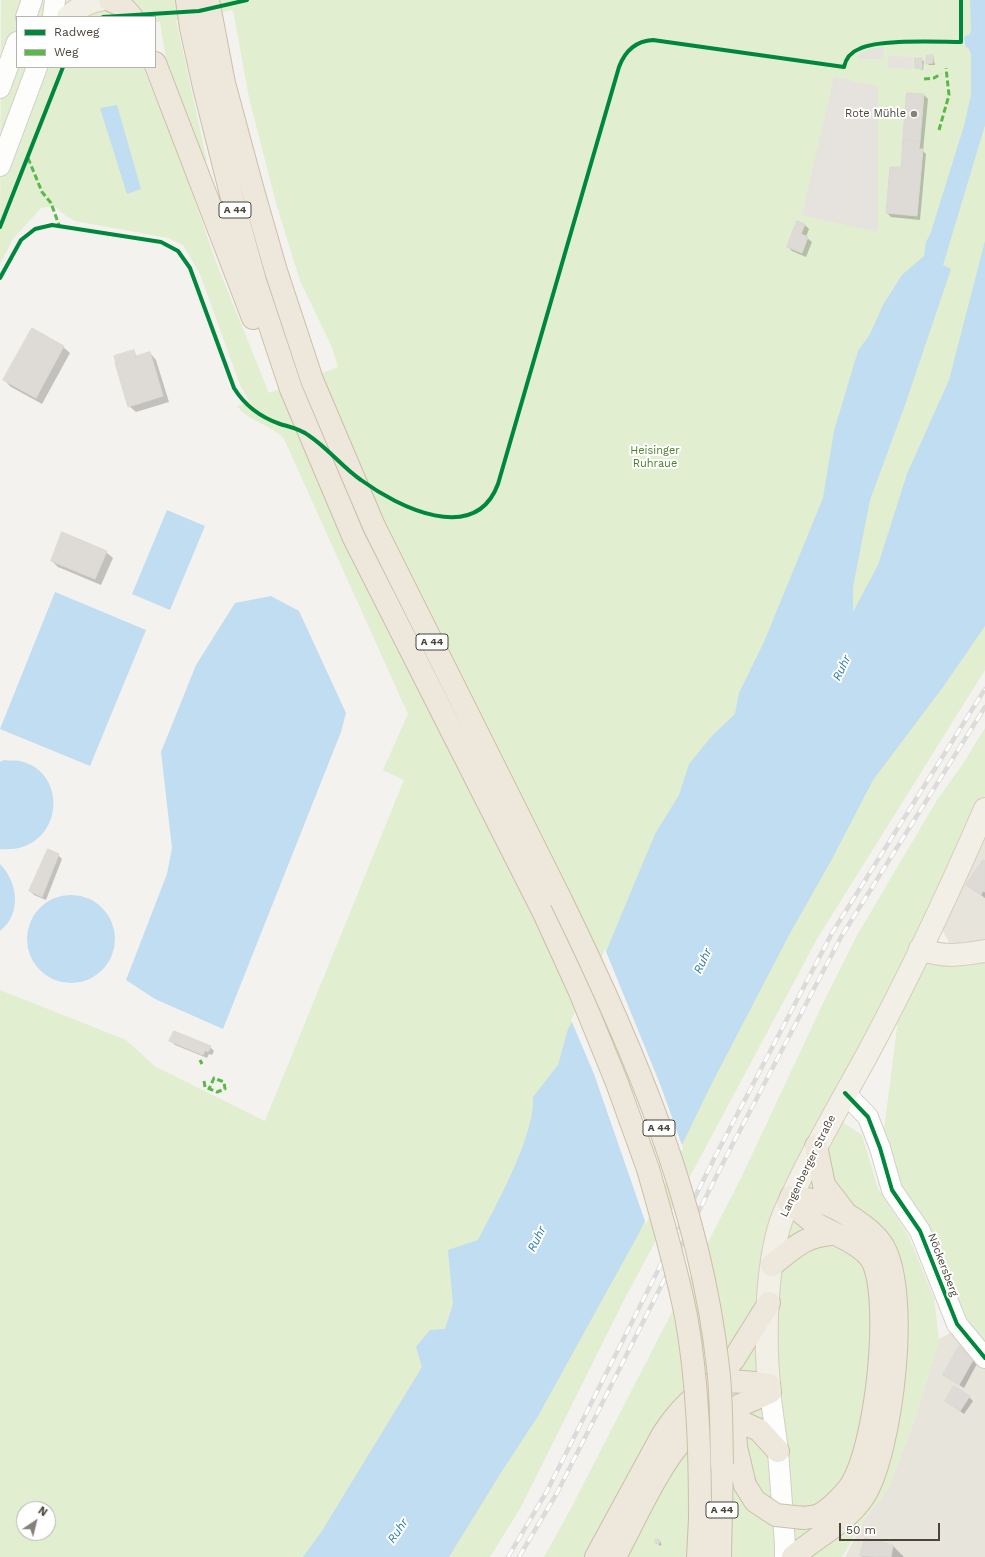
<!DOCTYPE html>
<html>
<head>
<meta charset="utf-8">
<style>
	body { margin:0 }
	#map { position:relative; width:985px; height:1557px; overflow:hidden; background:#f4f2ee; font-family:"Work Sans",sans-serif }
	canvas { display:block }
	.legend { position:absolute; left:16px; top:16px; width:140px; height:52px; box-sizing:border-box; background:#fff; border:1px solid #b7b4b0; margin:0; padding:5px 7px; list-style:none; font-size:12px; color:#4b4439 }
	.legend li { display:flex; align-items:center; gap:8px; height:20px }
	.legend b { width:20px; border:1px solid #b7b4b0 }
	.north { position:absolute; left:16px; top:1501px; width:40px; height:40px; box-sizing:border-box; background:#fff; border:1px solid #b7b4b0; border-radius:50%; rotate:35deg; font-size:11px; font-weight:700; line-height:16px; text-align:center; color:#4b4439 }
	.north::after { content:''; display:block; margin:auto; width:14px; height:18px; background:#868178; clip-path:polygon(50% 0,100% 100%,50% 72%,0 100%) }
	.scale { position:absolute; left:839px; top:1523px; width:101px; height:18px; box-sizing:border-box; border:2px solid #4b4439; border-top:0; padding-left:5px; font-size:12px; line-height:14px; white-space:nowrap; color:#4b4439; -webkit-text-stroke:3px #fff; paint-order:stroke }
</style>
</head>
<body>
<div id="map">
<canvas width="985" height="1557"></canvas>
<ul class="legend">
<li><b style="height:5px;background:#00873e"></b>Radweg</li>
<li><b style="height:5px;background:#58b947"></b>Weg</li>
</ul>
<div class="north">N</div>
<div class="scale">50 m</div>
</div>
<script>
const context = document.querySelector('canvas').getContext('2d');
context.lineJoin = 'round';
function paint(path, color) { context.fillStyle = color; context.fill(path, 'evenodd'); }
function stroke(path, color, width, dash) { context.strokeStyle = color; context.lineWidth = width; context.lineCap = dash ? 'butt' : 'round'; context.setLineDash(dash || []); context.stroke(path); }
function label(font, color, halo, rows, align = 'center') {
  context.font = font + ' "Work Sans",sans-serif'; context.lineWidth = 4; context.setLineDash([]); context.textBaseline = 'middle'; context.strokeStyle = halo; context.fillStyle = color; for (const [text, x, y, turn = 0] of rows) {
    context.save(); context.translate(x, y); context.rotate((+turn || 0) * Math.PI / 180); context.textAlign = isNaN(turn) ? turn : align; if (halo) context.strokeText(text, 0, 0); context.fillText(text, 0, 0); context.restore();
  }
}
const residential = new Path2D(`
	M985,825v123l-35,-4 -9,-16z
	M956,1330l29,31v196h-140l19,-37 24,-31 27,-70 24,-80z`);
const green = new Path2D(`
	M1,0h984v670l-168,269 -194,363 -102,205 -31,50h-490v-567l126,50 30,27 109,54 139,-341 -21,-10 25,-56 -124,-275c-13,-15 -35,-17 -47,-33l12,-5 -9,-16 -40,-111 -17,-29 -15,-7 -93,-17 -9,-5 -12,-10 -13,2 -28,31 -13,25zM233,10l16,88 27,105 24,78 31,64 7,22 -69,26 -53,-131 -36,-105 -37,-90h-126v-50h138v5h5l7,43 33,96h7l-31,-141zM24,1509h24v24h-24z
	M985,728v68l-77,165 -82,150 36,24 16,53 30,47 26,63 5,41 -24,80 -27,70 -24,31 -22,37h-298l25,-45 172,-334 85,-181 30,-60 81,-137 25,-35z
	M921,950l64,2v408l-42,-91 -43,-74 -16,-65 14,-110z`);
const parking = new Path2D(`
	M884,47l-1,12h-25l1,-5 13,-5z
	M888,56l25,1v12l-25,-1z
	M834,77l44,9v146l-76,-17z`);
const water = new Path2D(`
	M970,0h15v125l-42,140 8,4 -46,136 -35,95 -17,87v25l25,-47 29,-91 42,-94 36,-139v385l-42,61 -70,93 -41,79 -43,76 -77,148 -74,152 -100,181 -36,55 -53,86h-146l19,-26 100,-164 -6,-20 14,-17 15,-1 8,-25 -5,-54 30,-10c18,-35 57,-104 55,-143l25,-32 10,-36 25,-46 62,-149 24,-39 10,-31 22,-27 24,-23 4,-21 25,-51 59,-144 11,-67 24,-80 12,-17 13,-29 19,-30 22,-19 2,-14 4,-7 34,-109 7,-31v-41l-3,-7 -2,1 -2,-11 6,-3 1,-4z
	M117,105l24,84 -14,5 -27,-86z
	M167,510l38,16 -35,84 -38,-16z
	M55,592l91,38 -56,136 -90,-37z
	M271,596l28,15 47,102 -5,19 -118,297 -68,-30 -29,-19 41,-106 5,-26 -11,-96 35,-87 39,-62z
	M4,760c5,1 11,0 16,1 52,12 42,94 -20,88v-87z
	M0,864c18,18 22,50 0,67z
	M27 939a44 44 0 1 1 88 0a44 44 0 1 1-88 0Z`);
const pier = new Path2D(`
	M605,949l55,135 23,64 -37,76 -52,-150 -23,-54 20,-38z`);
const shadow = new Path2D(`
	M933,56l2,9h-6l-2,-2z
	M916,59l8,2 -1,9 -7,-2z
	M924,95l4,4 -5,52 3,3 -6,66 -29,-3 -4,-4z
	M805,225l4,4 -3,8 6,5 -6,15 -14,-6 -4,-4z
	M32,330l31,17 7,6 -28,51 -31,-17 -7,-7z
	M134,351l3,6 13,-4 6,7 13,42 -33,10 -7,-6z
	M106,552l7,6 -12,27 -43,-18 -6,-6z
	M58,855l4,4 -16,41 -12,-5 -4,-4z
	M985,862v36l-17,-13z
	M171,1041l39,6 4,4 -2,4 -3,-1 -2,4 -32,-13z
	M960,1347l19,13 -15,28 -20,-13z
	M969,1397l4,4 -9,13 -18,-13z
	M865,1539l28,7 11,11h-41l-2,-1z
	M660,1541l1,2v3l-5,-3z`);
const building = new Path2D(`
	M933,55v8l-7,1v-8z
	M915,58h7v11l-7,-1z
	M907,93l17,1 -4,47 -17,-1z
	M903,140l17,1 -1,8h4l-6,67 -31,-3 4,-46h11z
	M797,221l8,3 -4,10 7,3 -6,16 -15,-6z
	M32,328l32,18 -28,52 -33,-18z
	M134,350l2,7 -20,6 -2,-7z
	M150,352l13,44 -35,11 -13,-44z
	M62,532l45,19 -12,28 -44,-18z
	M48,849l11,5 -17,43 -13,-6z
	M983,860l2,1v31l-2,-1 -2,4 -15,-10z
	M174,1031l37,15 -3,6 -3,-2 -2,5 -34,-14z
	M959,1346l17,9 -17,30 -16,-10z
	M954,1386l16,10 -10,15 -15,-10z
	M865,1538l28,7 -2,12 -31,-1z
	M656,1539l4,1 -1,4 -4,-1z`);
const minor = new Path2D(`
	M26,17l6,-17
	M53,17l2,-17
	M0,88l17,-46
	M0,166l37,-99
	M845,1093l23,24 12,31 12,42 28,41 37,93 28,34
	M770,1392l8,59 7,93v13`);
const major = new Path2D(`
	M68,17c10,-9 19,-15 32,-17
	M920,949c25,9 40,6 65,2
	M770,1392c-6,-47 -4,-116 8,-161 4,-17 14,-34 21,-50 21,-43 45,-84 68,-126 43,-80 82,-163 118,-246`);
const highway = new Path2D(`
	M110,0l11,5 11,12
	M187,0l4,28 13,59 27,107 24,87 36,108 63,149 190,375 36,79 37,91 31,86
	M208,0l16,83 28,104 24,84 36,109 62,146 187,374
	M155,63l98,255
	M816,1146l8,39 20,26
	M791,1197c10,2 21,2 30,5 18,6 49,25 60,41 31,44 11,209 -17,253 -17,26 -48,41 -71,61
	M789,1203c8,6 16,13 24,19 16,10 51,22 60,40 19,42 3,189 -24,226 -7,9 -20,22 -30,27 -4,2 -10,2 -15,3
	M772,1265c22,-17 32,-29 60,-31
	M713,1384l21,-25 35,-56
	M721,1413l38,17 19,21
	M735,1429l1,18 9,38
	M596,1557l67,-123c14,-21 36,-49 63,-52 14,-2 29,1 43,3
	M615,1557c19,-35 50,-108 81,-129 22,-16 50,-24 74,-36
	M698,1557l2,-38
	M720,1557l2,-93`);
const rail = new Path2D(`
	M508,1557l39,-66 170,-338 115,-220 153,-244
	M519,1557l38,-64 169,-336 115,-220 144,-230`);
const highwayBridge = new Path2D(`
	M561,900c72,147 139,303 157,467 4,32 3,65 4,97
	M648,1169c14,49 28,97 38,147 12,66 14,136 14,203
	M745,1485l10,16 21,14 28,3`);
const quiet = new Path2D(`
	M924,79l10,-1 7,-4
	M939,130l10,-35 -3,-27
	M28,158l14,34 9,11 8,22
	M200,1060l2,4
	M204,1081l1,6 12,5 8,-3 -1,-7 -10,-4 -5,11`);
const cycleway = new Path2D(`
	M103,17l96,-6 48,-11
	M0,227l63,-160
	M0,278l21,-38 14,-11 17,-4 109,17 17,9 12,17 44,120c11,18 26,29 46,36 10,3 20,5 28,11 20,13 34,32 53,45 37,27 114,66 137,4l121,-417c6,-16 16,-26 34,-27l191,27c2,-9 7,-15 15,-18 21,-10 77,-7 102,-7v-42
	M845,1093l23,24 12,31 12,42 28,41 37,93 28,34`);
const markers = [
	[914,114,4,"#868178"]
];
const shields = [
	[235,210,32],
	[432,642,32],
	[659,1128,32],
	[722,1510,32]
];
const shieldNames = [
	["A 44",235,210],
	["A 44",432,642],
	["A 44",659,1128],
	["A 44",722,1510]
];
const poiNames = [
	["Rote Mühle",906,114]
];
const parkNames = [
	["Heisinger",655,451],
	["Ruhraue",655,464]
];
const streetNames = [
	["Langenberger Straße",808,1166,-64],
	["Nöckersberg",943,1265,69]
];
const waterNames = [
	["Ruhr",842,668,-65],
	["Ruhr",703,961,-65],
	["Ruhr",537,1239,-64],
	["Ruhr",398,1531,-56]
];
paint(residential, '#e7e4dc');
paint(green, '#e1eecf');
paint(parking, '#e6e3df');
paint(water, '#c0ddf1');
paint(pier, '#f4f2ee');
paint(shadow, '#0003');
paint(building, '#dedbd6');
stroke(building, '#dcd9d4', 1);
stroke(minor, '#d2d0cb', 22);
stroke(major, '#d6cebb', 24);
stroke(highway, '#ccbfa9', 24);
stroke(minor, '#fdfdfc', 20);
stroke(major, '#f2efe6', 22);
stroke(highway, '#ede8db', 22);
stroke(rail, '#dbdbda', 4.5);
stroke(rail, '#fff', 3, [9]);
stroke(highwayBridge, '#ccbfa9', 24, []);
stroke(highwayBridge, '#ede8db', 22);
stroke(quiet, '#58b947', 3, [6, 3]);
stroke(cycleway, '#00873e', 4);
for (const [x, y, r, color] of markers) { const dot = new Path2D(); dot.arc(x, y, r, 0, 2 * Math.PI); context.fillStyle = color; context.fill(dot); stroke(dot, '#fff', 1.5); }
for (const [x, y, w] of shields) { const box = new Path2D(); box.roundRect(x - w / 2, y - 8, w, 16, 3); context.fillStyle = '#fff'; context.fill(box); stroke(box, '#4b4439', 1); }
label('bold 10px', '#4b4439', null, shieldNames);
label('11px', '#4b4439', '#fff', poiNames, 'right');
label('11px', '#4a7f2a', '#fff', parkNames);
label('11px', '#4b4439', '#fff', streetNames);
label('italic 12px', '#2e7ab2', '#fff', waterNames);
</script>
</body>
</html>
